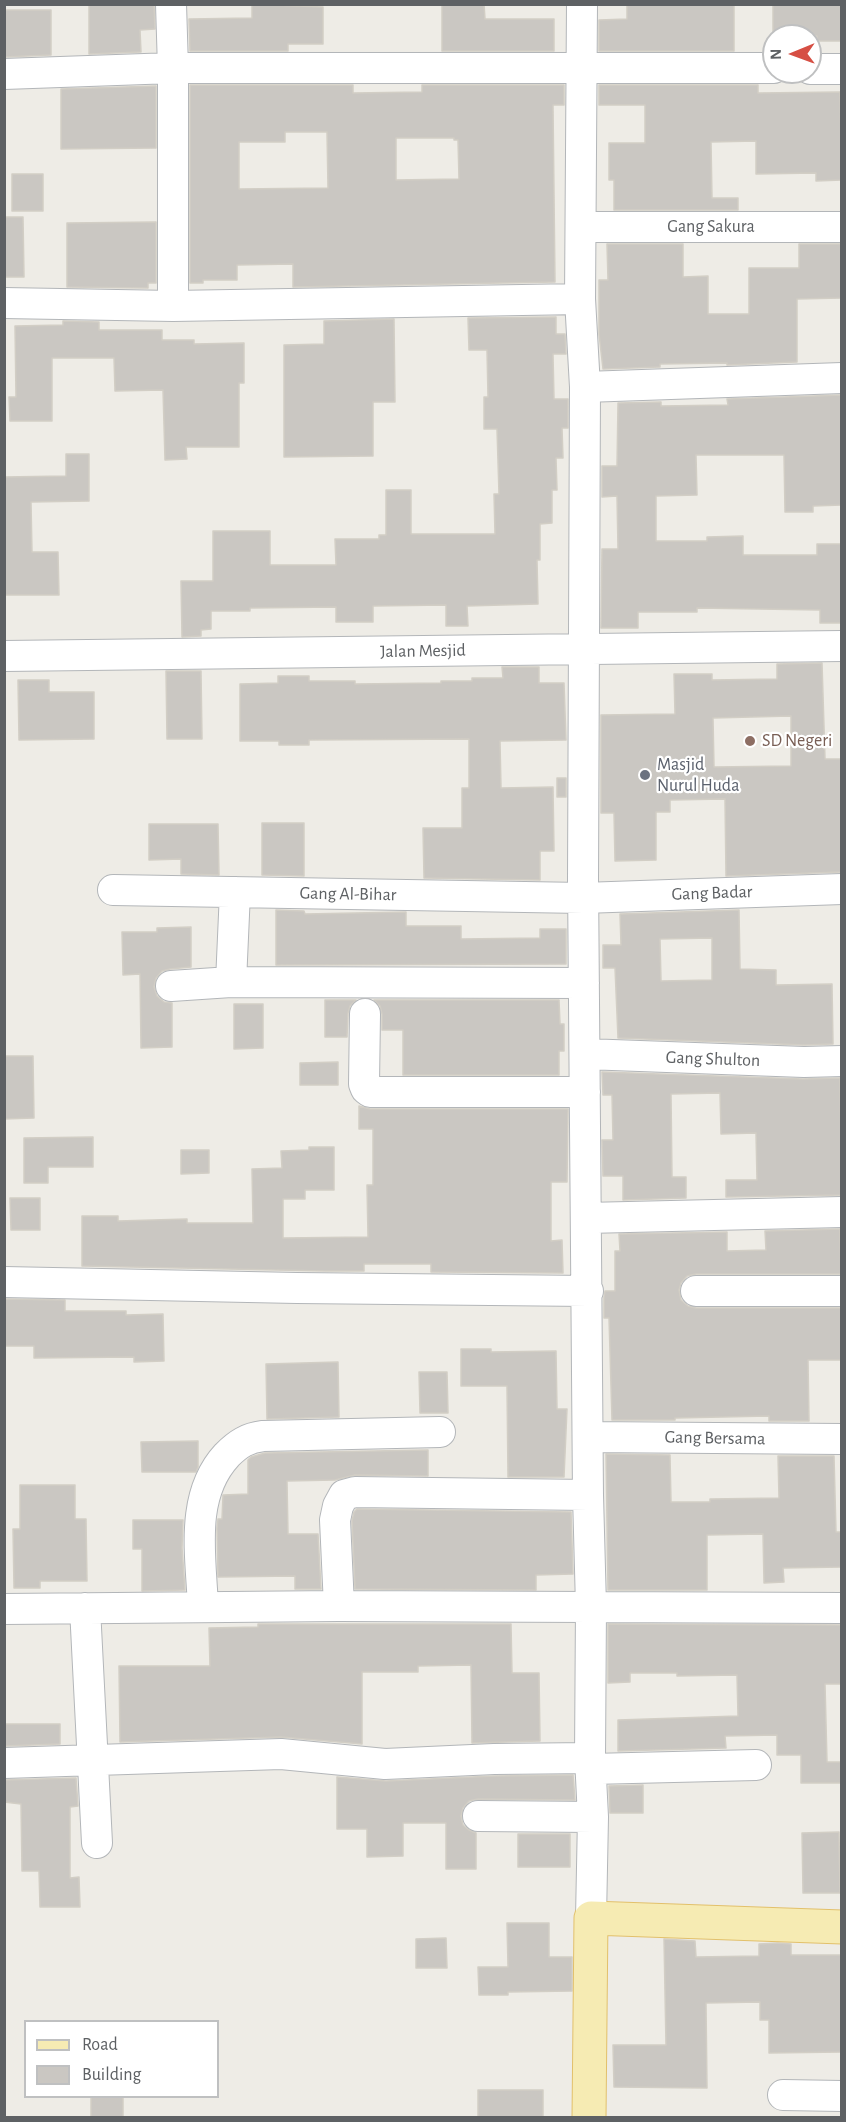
<!DOCTYPE html>
<html>
<head>
<meta charset="utf-8">
<style>
	body { margin:0 }
	#map { position:relative; width:846px; height:2122px; overflow:hidden; background:#eeece6; font-family:"Alegreya Sans",sans-serif }
	canvas { display:block }
	.frame { position:absolute; inset:0; border:6px solid #5e6164; pointer-events:none }
	.legend { position:absolute; left:24px; top:2020px; width:195px; height:78px; box-sizing:border-box; background:#fff; border:2px solid #bfc0c1; margin:0; padding:8px 10px; list-style:none; font-size:18px; color:#5e6164 }
	.legend li { display:flex; align-items:center; gap:12px; height:30px }
	.legend b { width:30px; border:2px solid #bfc0c1 }
	.north { position:absolute; left:762px; top:24px; width:60px; height:60px; box-sizing:border-box; background:#fff; border:2px solid #bfc0c1; border-radius:50%; rotate:269deg; font-size:16px; font-weight:700; line-height:24px; text-align:center; color:#5e6164 }
	.north::after { content:''; display:block; margin:auto; width:21px; height:27px; background:#d64f44; clip-path:polygon(50% 0,100% 100%,50% 72%,0 100%) }
</style>
</head>
<body>
<div id="map">
<canvas width="846" height="2122"></canvas>
<div class="frame"></div>
<ul class="legend">
<li><b style="height:8px;background:#f6ebb3"></b>Road</li>
<li><b style="height:16px;background:#cac7c2"></b>Building</li>
</ul>
<div class="north">N</div>
</div>
<script>
const context = document.querySelector('canvas').getContext('2d');
context.lineJoin = 'round';
function paint(path, color) { context.fillStyle = color; context.fill(path, 'evenodd'); }
function stroke(path, color, width, dash) { context.strokeStyle = color; context.lineWidth = width; context.lineCap = dash ? 'butt' : 'round'; context.setLineDash(dash || []); context.stroke(path); }
function label(font, color, halo, rows, align = 'center') {
  context.font = font + ' "Alegreya Sans",sans-serif'; context.lineWidth = 4.5; context.setLineDash([]); context.textBaseline = 'middle'; context.strokeStyle = halo; context.fillStyle = color; for (const [text, x, y, turn = 0] of rows) {
    context.save(); context.translate(x, y); context.rotate((+turn || 0) * Math.PI / 180); context.textAlign = isNaN(turn) ? turn : align; if (halo) context.strokeText(text, 0, 0); context.fillText(text, 0, 0); context.restore();
  }
}
const building = new Path2D(`
	M89,4h65l1,25 -15,1 1,22 -52,2z
	M252,4l71,3v37h-35v7h-98l-1,-32 63,-1z
	M442,4h42l1,15h69v32h-112z
	M627,4h107v47h-135v-31l28,-1z
	M773,4h69v37h-25v-5h-44z
	M4,10h47v45l-47,2z
	M190,85h163v8l69,-1v-7h142v20h-11l2,177 -262,5v-23l-56,1v15h-34v3h-13zM285,132h42l1,56 -89,1v-47h46zM396,138h58v2h4l1,39 -63,1z
	M599,85h159v8l82,-1 2,88 -26,1v-8l-60,1v-33l-45,1 1,56h26v12h-124v-30h-5v-37h36v-38h-46z
	M156,86v62l-95,1v-60z
	M12,174h31v37h-31z
	M4,217h19l1,60h-20z
	M156,222v61h-8v5l-81,-1v-64z
	M607,244h76v33l25,-1v38h41v-46h50v-24h43v54l-45,1v63l-70,3v-2l-67,1v3l-57,2 -4,-35v-54h9z
	M556,317v17h9l1,20h-13l1,45h14v29h-6l1,30h-7l1,32h-5v33l-12,1v36h-3l1,44 -71,2 1,20h-22v-21l-73,1v16h-37v-15l-86,1v3h-39v18l-10,1v6l-19,1 -1,-56h32v-50h57v34h66l-1,-26h44v-4h7v-45h25v44h84l-1,-40h5l-2,-65h-13v-32h4l-1,-47h-18l-1,-32z
	M394,319l1,83h-22v54l-89,1v-112l40,-1v-23z
	M63,321l36,1v8h63v10h32v4l50,-1v40h-5v64h-53l1,12 -22,1 -2,-70 -48,1 -1,-33h-62v63h-42l-1,-24h7l-1,-71 48,-1z
	M842,395v110l-29,1v6h-28l-1,-57h-88l1,40 -41,1v45h51v-4l36,-1v19h74v-11h25v79h-22v-13l-123,-2v4h-59v16h-37l1,-79h16l-1,-53 -15,1v-31h15l1,-63 43,-1v4l67,-1 -1,-6z
	M66,454h23v47l-58,1 1,50h26l1,43h-55v-118l62,-1z
	M822,663l3,96h17v113l-116,4 -1,-77 -55,1v12h-14v48l-41,1 -1,-48h-13v-98l74,-1 -1,-40h38v6l65,-1v-15zM791,716v50l-77,1 -1,-49z
	M502,667h37v16h25l2,57 -66,1 1,47 52,-1 1,64h-14v29l-116,-2 -1,-50h39v-40h7v-49l-160,1v5h-30v-4h-39v-57l38,-1v-7h31v5h46v3l86,-1v-2h31v-3h31z
	M166,671h35l1,68h-35z
	M18,680h31v12h45v47l-75,1z
	M557,778h9v19h-9z
	M262,823h42v53l-42,-1z
	M149,824h69l1,51 -38,-1v-15l-32,1z
	M276,910l28,1 1,3 101,-2v14h55v13l79,-1v-9h26v35l-290,1z
	M739,910l1,59 36,1v15l56,-1 1,60 -29,1 -186,-7 -3,-70h-12v-23h18l-1,-31zM712,938v42l-51,1 -1,-42z
	M191,927v40l-21,2 -8,2 -6,7 -2,9 3,9 7,6 8,1v44l-31,1 -1,-74 -17,1 -1,-43h35v-4z
	M325,1000h31l-6,6 -2,7 -1,24h-22z
	M374,1000h185l1,24h4v27h-5v24h-156v-45h-21v-16l-2,-8z
	M234,1004h29v44l-29,1z
	M4,1056h29l1,62 -30,1z
	M338,1062v23h-38v-22z
	M602,1072l201,7 37,-1 2,117 -116,2v-17h31l-1,-47 -35,1 -1,-41 -49,1 1,83h14v21l-63,2v-24h-20l-1,-36h11l-1,-45h-9z
	M359,1106l11,3h198l-1,73h-16v59l11,-1 1,33 -132,-1v-8h-67v7h-38l-244,-5v-50h36v5l69,-2v4h66l-1,-54 30,-1 -1,-17 28,-1v-3h25v43h-29v9h-22v39l85,-1 -1,-52h6v-56h-14z
	M93,1137v30h-45v16h-24v-45z
	M181,1150h28v23l-28,1z
	M10,1198h30v32h-29z
	M840,1229l1,45h-145l-9,2 -6,7 -2,7 2,10 7,6 8,2h146v52h-34l1,61h-40v-5l-94,2v2h-63l-3,-102h-5v-21l1,-6h10v-40h5l-1,-17 108,-2v19l39,-1 -1,-19z
	M4,1299l61,1v11h61v4l37,-1 1,47 -30,1v-5l-100,1v-12h-30z
	M461,1349h30v3l65,-1 1,58h10l-3,68h-56l-1,-91h-46z
	M338,1362l1,55 -72,2 -1,-55z
	M419,1372h28l1,41h-28z
	M198,1441v26l-2,5h-54l-1,-30z
	M428,1450v26l-73,-1 -20,5 -48,1 1,53h30l3,55h-26v-13l-77,1 -1,-49 1,-9h4l1,-24 25,-1v-34l3,-3 14,-4z
	M606,1454l64,1 1,47h39v-3l69,-1 -1,-42h56l2,76h6v35l-59,1 1,14 -20,1 -1,-49 -56,1v55h-99z
	M20,1485h55v34h11l1,62h-47v7h-26l-1,-59h7z
	M357,1509l214,3 2,62 -37,1v15l-181,-1 -3,-68 2,-9z
	M133,1520h50l-1,28 3,42 -43,1v-42h-9z
	M258,1624h253l1,49h27l1,68 -68,2 -1,-78 -53,1v6h-56v72l-81,-7 -161,5 -1,-76h91l-1,-38 49,-1z
	M608,1624l234,1v59h-17l2,78h15v21h-41v-28h-24v-20l-52,1 1,12 -108,3v-31l120,-4 -1,-41 -60,1v-3h-47v9l-22,1z
	M4,1724h56v20l-56,2z
	M573,1775l2,25 -97,-1 -9,2 -6,7 -2,8 2,9 6,5 7,3v36h-30v-46h-43v33l-36,1v-28h-30v-52l49,4 108,-5z
	M76,1778l2,28 -8,1v71l9,-1 1,30h-40l-1,-36h-17l-1,-67 -17,-2v-22z
	M643,1785v28h-33l-1,-27z
	M839,1832l1,61h-37l-1,-60z
	M518,1834h52v33h-52z
	M507,1923h42v34h23v34l-64,1v3h-29l-1,-28h30z
	M446,1938l1,30h-31v-29z
	M664,1939l31,2 1,16 63,-1v-12l19,-1 13,1v11h51v97l-73,1v-33h-9v-18l-54,1 1,85 -93,-1 -1,-42h53z
	M478,2090h65v28h-65z
	M91,2097h32v21h-32z`);
const minor = new Path2D(`
	M171,4l2,64v238
	M582,4l-2,295 5,88 -2,492 5,616 3,111 -1,152 3,59 -2,101
	M810,69h32
	M4,74l169,-6h601
	M581,227h261
	M4,303l169,3 407,-7
	M585,387l257,-9
	M4,656l838,-10
	M113,890l470,8 259,-9
	M231,982l4,-90
	M171,986l60,-4 353,1
	M365,1014l-1,70 2,5 4,3h215
	M585,1054l219,8 38,-1
	M586,1218l256,-6
	M4,1282l293,6 291,3
	M696,1291h146
	M588,1437l254,2
	M339,1606l-4,-86 3,-14 6,-11 11,-3 233,3
	M203,1607c-2,-51 -14,-111 24,-152 11,-11 20,-17 36,-19l177,-4
	M85,1608l12,235
	M4,1609l335,-3 503,2
	M4,1763l277,-9 104,10 109,-5 96,-1
	M591,1769l165,-4
	M478,1816l115,1
	M783,2095l59,1`);
const major = new Path2D(`
	M589,2118l2,-200 251,9`);
const markers = [
	[750,741,6,"#8d6e63"],
	[645,775,6,"#6b7280"]
];
const streetNames = [
	["Gang Sakura",711,227],
	["Jalan Mesjid",423,651,-1],
	["Gang Badar",712,893,-2],
	["Gang Al-Bihar",348,894,1],
	["Gang Shulton",713,1059,2],
	["Gang Bersama",715,1438,1]
];
const educationNames = [
	["SD Negeri",762,741]
];
const worshipNames = [
	["Masjid",657,765],
	["Nurul Huda",657,786]
];
paint(building, '#cac7c2');
stroke(building, '#d2cec5', 1.5);
stroke(minor, '#b3b6b9', 32);
stroke(major, '#e2c06b', 35);
stroke(minor, '#fff', 30);
stroke(major, '#f6ebb3', 33);
for (const [x, y, r, color] of markers) { const dot = new Path2D(); dot.arc(x, y, r, 0, 2 * Math.PI); context.fillStyle = color; context.fill(dot); stroke(dot, '#fff', 2); }
label('18px', '#5e6164', '#fff', streetNames);
label('18px', '#785e54', '#fff', educationNames, 'left');
label('18px', '#5b616d', '#fff', worshipNames, 'left');
</script>
</body>
</html>
